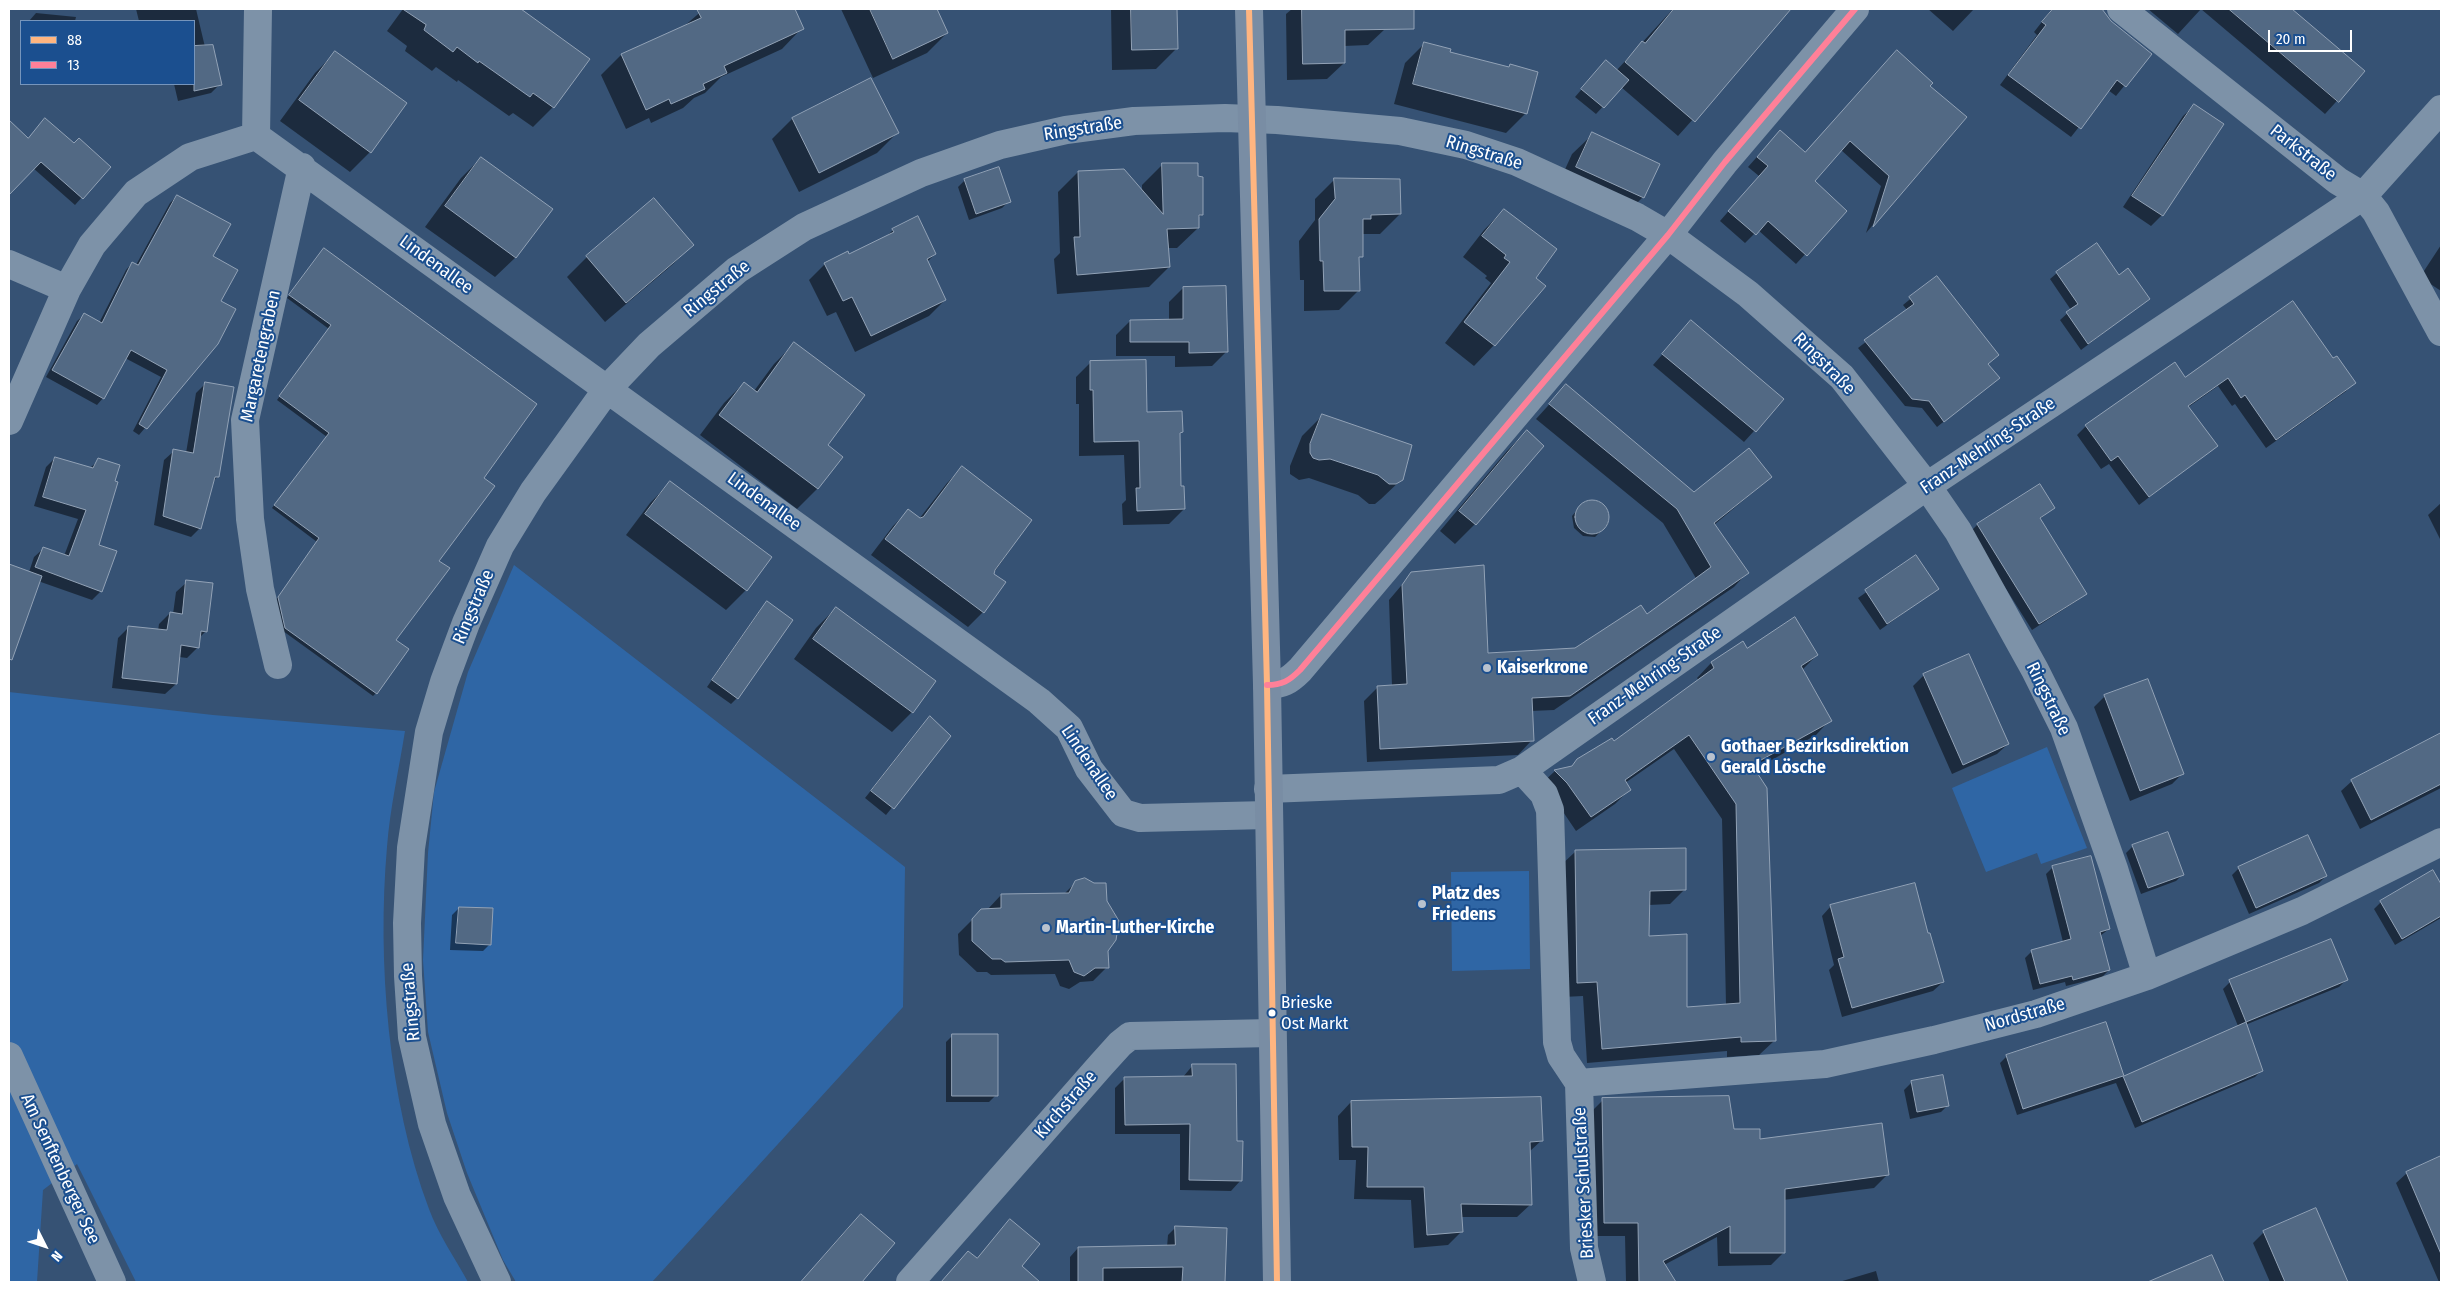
<!DOCTYPE html>
<html>
<head>
<meta charset="utf-8">
<style>
	body { margin:0 }
	#map { position:relative; width:2450px; height:1291px; overflow:hidden; background:#365274; font-family:"Fira Sans Condensed",sans-serif }
	canvas { display:block }
	.frame { position:absolute; inset:0; border:10px solid #fff; pointer-events:none }
	.legend { position:absolute; left:20px; top:20px; width:175px; height:65px; box-sizing:border-box; background:#1b4f8f; border:1px solid #7695bc; margin:0; padding:6px 9px; list-style:none; font-size:15px; color:#fff }
	.legend li { display:flex; align-items:center; gap:10px; height:25px }
	.legend b { width:25px; border:1px solid #7695bc }
	.north { position:absolute; left:20px; top:1221px; width:50px; height:50px; -webkit-text-stroke:4px #1b4f8f; paint-order:stroke; rotate:131deg; font-size:14px; font-weight:700; line-height:20px; text-align:center; color:#fff }
	.north::after { content:''; display:block; margin:auto; width:18px; height:22px; background:#fff; clip-path:polygon(50% 0,100% 100%,50% 72%,0 100%) }
	.scale { position:absolute; left:2268px; top:30px; width:84px; height:22px; box-sizing:border-box; border:2px solid #fff; border-top:0; padding-left:6px; font-size:15px; line-height:18px; white-space:nowrap; color:#fff; -webkit-text-stroke:4px #1b4f8f; paint-order:stroke }
</style>
</head>
<body>
<div id="map">
<canvas width="2450" height="1291"></canvas>
<div class="frame"></div>
<ul class="legend">
<li><b style="height:6px;background:#ffb580"></b>88</li>
<li><b style="height:6px;background:#ff8098"></b>13</li>
</ul>
<div class="north">N</div>
<div class="scale">20 m</div>
</div>
<script>
const context = document.querySelector('canvas').getContext('2d');
context.lineJoin = 'round';
function paint(path, color) { context.fillStyle = color; context.fill(path, 'evenodd'); }
function stroke(path, color, width, dash) { context.strokeStyle = color; context.lineWidth = width; context.lineCap = dash ? 'butt' : 'round'; context.setLineDash(dash || []); context.stroke(path); }
function label(font, color, halo, rows, align = 'center') {
  context.font = font + ' "Fira Sans Condensed",sans-serif'; context.lineWidth = 4; context.setLineDash([]); context.textBaseline = 'middle'; context.strokeStyle = halo; context.fillStyle = color; for (const [text, x, y, turn = 0] of rows) {
    context.save(); context.translate(x, y); context.rotate((+turn || 0) * Math.PI / 180); context.textAlign = isNaN(turn) ? turn : align; if (halo) context.strokeText(text, 0, 0); context.fillText(text, 0, 0); context.restore();
  }
}
const green = new Path2D(`
	M514,565l391,302 -2,140 -251,275h-136l-13,-22 -36,-87 -20,-60 -19,-81 -5,-72 5,-107 6,-61 34,-120z
	M9,692l204,23 192,16c-6,38 -15,77 -18,116 -10,114 1,253 42,362 9,25 26,49 39,73h-332l-59,-118 -34,26 -6,92h-28z
	M2047,747l40,101 -46,16 -4,-11 -51,19 -34,-84z
	M1529,871l1,98 -78,2 -1,-99z`);
const shadow = new Path2D(`
	M136,9h60l9,38 15,37 -9,9 -33,8 -4,-17h20v-63h-55z
	M403,9h103l7,5 6,-5 69,50 -35,48 -20,20 -20,-14 -4,3 -51,-36 -1,2 -21,-15 -4,4 -27,-20 2,-5 -20,-15z
	M704,9h89l9,19 -20,21 -61,28 -16,16 -11,5 -11,10 -32,15 -2,-5 -23,11 -25,-54 20,-20 61,-27z
	M841,9h98l-2,2 10,22 -20,20 -54,25z
	M1111,9h65v40l-20,20 -44,1z
	M1292,9h92l1,20 -17,16 -24,1v17l-17,16 -40,1 -1,-66z
	M1673,9h36l16,13 11,-13h55l-113,127 -57,-49 -25,27 -21,-17 24,-28 17,2z
	M1928,9h46l-21,22z
	M2052,9h48l10,13 40,32 -34,42 -8,-6 -37,47 -71,-52 37,-50 -3,-3z
	M2148,9h142l74,62 -39,43 -124,-105 -23,25z
	M36,13l40,4 -1,4h-46z
	M1425,43l24,10 58,15 3,-3 16,48 -20,20 -112,-29 11,-41z
	M335,53l35,99 -20,20 -70,-51 35,-48z
	M871,80l26,53 -20,20 -78,39 -27,-53 20,-20z
	M1928,86l37,31 -99,116 15,-47 -40,-36 -28,32 32,29 -49,53 -38,-34 -13,13 -25,-22 39,-45 -11,-9 23,-26 33,12z
	M2194,106l-32,109 -11,11 -28,-19 60,-91z
	M10,123l17,16 47,6 35,22 -34,38 -42,-37 -21,22 -3,-3z
	M1593,134l50,63 -20,20 -66,-30 15,-33z
	M481,158l35,99 -21,20 -70,-50 36,-49z
	M1162,165l35,13 5,36 -4,4v10l-21,20h-9l1,19 -20,20 -92,7 -3,-35 6,-6 -2,-61 20,-20 64,20v-7z
	M1335,179l65,35 -20,20h-19v22l-3,3 1,31 -20,20 -35,1v-31h-4l-1,-39 16,-21v-21z
	M965,180l44,21 -7,7 -33,12 -11,-33z
	M177,196l35,61 7,45 -2,41 -78,92 -6,-4 28,-54 -36,-19 -22,40 -6,7 -51,-28 31,-56 7,-6 15,8 27,-53 6,-7 4,2 34,-62z
	M1504,210l31,68 9,8 -27,35 -43,45 -29,-23 46,-60 -6,-5 2,-2 -24,-19 21,-27z
	M893,230l42,24 -8,8 18,38 -16,16 -74,36 -19,-40 -9,4 -18,-36 16,-16 24,-8 36,-18z
	M692,245l-20,20 -67,57 -38,-45 20,-20z
	M2441,245v46l-21,-14z
	M321,253l161,225 -87,162 -19,53 -3,3 -90,-65 -8,-30 42,-59 -45,-34 55,-71 -50,-37 52,-71 -42,-31z
	M2057,273l62,4 29,22 -67,51 -21,-30 11,-10 -21,-31z
	M1937,277l50,87 11,14 -61,49 -15,-19 -17,-2 -47,-58 49,-38 -4,-5z
	M1183,288l43,64 -14,14 -37,1v-11h-59v-21l14,-14 39,-1v-18z
	M1691,322l92,77 -39,43 -91,-77z
	M794,344l33,102 14,11 -24,32 -20,20 -97,-74 24,-32 20,-20 10,8 20,-27z
	M2333,360l21,23 -9,9 -79,56 -31,-44 -3,2 -14,-20 -31,22 29,38 -77,59 -30,-41 -8,5 -24,-34 9,-9 99,-47z
	M1091,362l55,51 36,19 -4,3 2,53 4,21 -15,15 -46,1 -1,-21 4,-4 -2,-45 -45,1v-52h-3v-27z
	M205,384l13,92 -5,6 -13,46 -9,9 -37,-12 10,-65 10,-9 12,2 10,-60z
	M1566,386l128,108 77,-17 -57,48 33,48 -13,14 -180,123 -23,1 1,29 -14,15 -151,7 -3,-61 14,-14 14,-1 -3,-86 23,-27 75,81 89,-5 71,-33 50,-36 -34,-57 -127,-104z
	M1322,416l80,63 -21,20 -6,5h-6l-11,-9 -49,-17 -10,2 -9,-6v-8l12,-30z
	M1527,431l-52,93 -20,20 -15,-13 67,-80z
	M55,458l35,10 9,-8 14,22 -16,63 4,46 -9,9 -54,-19 -25,61 -4,-1v-75l20,6 5,-15 10,-9 20,8 14,-37 -44,-13 12,-39z
	M962,468l69,52 -38,54 -10,38 -15,15 -97,-72 22,-29 15,-15 11,8 28,-36z
	M670,483l76,107 -20,20 -100,-75 24,-32z
	M2039,485l14,23 -13,11 45,75 -7,6 -46,30 -62,-98 7,-7z
	M1598,501l9,9 1,14 -13,13 -12,-1 -9,-8 -2,-12 12,-14z
	M2441,503v38l-13,-26z
	M1916,557l21,32 -57,41 -22,-32z
	M187,582l19,49 -7,7 -1,9 -11,11 -8,-1 -3,27 -11,10 -53,-6 6,-50 11,-11 29,4 1,-7 11,-11 3,1 3,-22z
	M836,608l76,104 -20,20 -98,-73 22,-31z
	M761,609l-24,89 -6,6 -24,-17z
	M1743,643l4,6 70,6 -15,15 28,50 -14,15 -62,35 20,271 -15,14 -32,2v-6l-140,12 -4,-67 -20,1 -3,-131 15,-14 110,37 -15,15 -21,1 -1,32 38,72 40,-4 -4,-186 -48,-70 -49,34 4,7 -14,14 -39,27 -23,-34 -13,-12 15,-14 16,-4 43,-24 85,-62 -2,-3 14,-15z
	M1924,675l84,69 -11,10 -45,20 -39,-88z
	M2105,696l77,78 -10,10 -42,17 -36,-94z
	M923,725l27,11 -64,79 -21,-17z
	M2441,734v54l-81,41 -19,-38 11,-10z
	M2133,846l50,28 -7,7 -35,13 -15,-41z
	M2053,867l56,62 -9,7 9,34 -7,7 -36,9 -1,-4 -32,8 -8,-32 7,-7 31,-9 -17,-68z
	M2239,868l87,8 -7,7 -70,31 -17,-39z
	M2433,872l8,14v32l-46,27 -21,-36 7,-7z
	M1076,882l30,19 8,11 4,13 -11,25v17l-14,14 -13,1 -11,7 -9,-3 -5,-12 -64,1 -4,-3h-10l-18,-17 -1,-21 24,-24h5l14,-15 63,-1z
	M1831,906l96,29 16,47 -10,9 -91,26 -13,-47 5,-5 -12,-49z
	M459,908l31,36 -7,7 -33,-1 2,-35z
	M2346,980l-7,7 -94,38 17,45 -7,7 -120,51 -19,-45 -99,32 -17,-52 7,-7 98,-32 18,54 115,-52 -15,-37 7,-7z
	M953,1035l43,60 -7,7h-43v-60z
	M1193,1065l43,77 5,38 -10,11 -51,-1v-56h-65v-46l10,-10 58,-1z
	M1942,1076l6,29 -7,7 -31,7 -6,-29 7,-7z
	M1603,1100l130,30 25,10 129,35 -13,13 -91,12 1,52 -13,13 -53,1 -1,-29 -53,28 10,17h-48l-1,-46h-34l-1,-123z
	M1351,1102l191,38 -13,12 2,52 -14,13h-57l1,15 -13,13 -34,3 -3,-48 -57,-1 2,-39h-17l-1,-44z
	M2441,1157v125h-2l-43,-99 11,-10z
	M2315,1210l32,72h-77l-17,-39 11,-11z
	M1010,1220l10,46 18,16h-96l17,-20 17,-3z
	M850,1226l44,18 -34,38h-58z
	M1176,1227l50,2 -2,53h-154v-25l8,-9 89,-1 1,-12z
	M2211,1256l12,26h-72z
	M1876,1271l3,11h-40z`);
const building = new Path2D(`
	M403,9h118l69,50 -36,49 -21,-15 -3,4 -51,-36 -1,2 -21,-16 -4,5 -29,-22 2,-5z
	M697,9h98l9,20 -80,37 3,7 -24,11 2,5 -34,15 -2,-5 -23,11 -25,-56 80,-36z
	M870,9h67l11,24 -55,26z
	M1131,9h46l1,40 -46,1z
	M1302,9h112v20l-69,1v33l-42,1z
	M1674,9h117l-96,113 -70,-60 17,-21 3,2z
	M2053,9h49l9,12 41,33 -26,33 -9,-7 -36,49 -73,-54 38,-50 -4,-3z
	M2229,9h63l73,62 -26,31z
	M1424,42l27,7 -1,3 59,15 1,-3 28,8 -11,42 -114,-30z
	M213,45l9,40 -28,6v-45z
	M1897,50l36,33 -3,3 37,31 -94,110 16,-51 -39,-35 -35,40 32,30 -40,45 -39,-35 -12,14 -28,-24 40,-45 -11,-9 23,-27 25,22z
	M335,51l72,52 -36,50 -72,-53z
	M1606,60l23,20 -25,28 -23,-19z
	M871,78l28,55 -80,40 -27,-55z
	M2194,104l30,20 -61,92 -31,-20z
	M45,118l29,25 5,-5 32,29 -28,32 -42,-37 -32,33v-75l19,18z
	M1592,132l68,32 -16,34 -68,-31z
	M481,157l72,52 -37,49 -71,-52z
	M1162,163h36v13l5,1v38h-4v13l-32,1 3,38 -93,8 -3,-38h6l-2,-66 46,-2 39,45z
	M999,167l12,35 -35,12 -12,-35z
	M1334,178l66,1 1,35 -30,1v4h-8v38h-4l1,34h-36l-1,-30h-3l-1,-42 16,-20z
	M177,195l54,29 -18,32 25,14 -17,31 15,8 -18,35 -71,85 -8,-5 28,-54 -36,-20 -27,49 -52,-29 32,-57 18,10 30,-61 6,3z
	M654,198l40,47 -68,58 -40,-47z
	M1504,209l53,40 -21,29 10,8 -51,60 -31,-24 46,-60 -6,-4 2,-3 -24,-19z
	M918,216l18,38 -9,5 19,41 -75,36 -19,-39 -9,4 -19,-38 24,-12 1,3 45,-22 -2,-3z
	M2097,243l22,32 9,-7 22,31 -62,45 -22,-32 12,-8 -22,-32z
	M324,248l213,156 -53,74 11,8 -56,75 11,7 -54,72 13,9 -32,45 -92,-66 -7,-31 41,-59 -45,-33 55,-72 -50,-37 52,-71 -42,-30z
	M1937,276l62,79 -11,9 12,14 -56,44 -15,-21 -17,-2 -48,-59 50,-36 -5,-7z
	M1226,286l2,66 -39,1v-11h-59v-22l53,-1v-32z
	M2293,301l40,57 4,-2 19,27 -80,57 -31,-45 -4,3 -13,-20 -40,28 30,40 -69,51 -31,-41 -7,5 -26,-36 90,-63 10,15z
	M1691,320l93,79 -28,33 -94,-78z
	M794,342l71,53 -37,50 15,12 -25,32 -99,-74 25,-33 13,10z
	M1146,360l1,52 35,-1 1,21 -3,1 1,53h3l1,23 -48,2 -1,-23h4l-1,-47 -45,1 -1,-52h-3v-29z
	M205,382l29,5 -15,90h-4l-14,52 -38,-13 10,-67 20,4z
	M1566,384l128,108 55,-44 23,29 -58,46 35,50 -179,123 -38,2 2,43 -154,8 -3,-63 30,-2 -5,-99 9,-13 73,-7 4,88 87,-5 66,-43 6,9 64,-47 -34,-58 -128,-105z
	M1322,414l90,31 -9,35 -7,4h-7l-11,-9 -48,-16 -11,1 -6,-2 -3,-5v-9z
	M1527,430l17,16 -68,79 -17,-14z
	M55,457l38,11 5,-10 22,7 -5,16 3,1 -19,63 18,6 -15,41 -67,-25 8,-20 26,9 17,-46 -43,-13z
	M962,466l70,54 -37,50 -1,4 12,8 -22,31 -99,-74 23,-30 12,9 3,-1z
	M670,481l102,76 -25,34 -102,-77z
	M2040,484l15,24 -15,10 47,76 -48,30 -62,-100z
	M1575 517a17 17 0 1 1 34 0a17 17 0 1 1-34 0Z
	M1916,555l23,34 -52,35 -22,-34z
	M9,564l33,12 -30,84 -3,-1z
	M186,580l27,3 -6,49 -6,-1 -2,17 -18,-3 -4,39 -55,-6 6,-52 39,4 3,-18 12,2z
	M767,601l26,19 -55,79 -26,-19z
	M836,607l100,74 -23,32 -100,-74z
	M1795,617l23,38 -17,11 31,55 -80,44 15,23 9,253 -35,1v-5l-139,12 -5,-67 -20,1 -2,-133 111,-2v42l-36,1 -1,45 38,-2v73l53,-4 -4,-199 -47,-69 -64,45 6,10 -40,27 -24,-34 -13,-13 18,-4 5,-7 35,-21 2,3 100,-73 -3,-6 32,-21 4,7z
	M1969,654l40,90 -46,21 -40,-91z
	M2148,679l36,95 -44,17 -36,-96z
	M930,716l21,20 -57,73 -23,-18z
	M2441,733v51l-70,36 -20,-40z
	M2168,832l16,43 -36,13 -16,-43z
	M2308,835l19,41 -71,32 -18,-41z
	M2091,856l19,73 -10,3 10,38 -37,10 -1,-4 -32,8 -9,-34 40,-11 -19,-73z
	M2433,870l8,14v32l-39,23 -22,-38z
	M1085,878l9,5h12l1,18 12,20 -3,19 -8,11 1,17h-14l-11,8 -10,-4 -5,-12 -64,2 -4,-3h-9l-20,-18v-22l9,-10 20,-1v-14l68,-1 6,-12z
	M1915,883l13,50h2l14,49 -92,26 -14,-49 6,-2 -14,-52z
	M459,907l34,1 -2,37 -35,-2z
	M2331,939l17,41 -102,42 -17,-42z
	M2106,1022l18,54 122,-54 17,49 -121,51 -19,-46 -100,33 -17,-54z
	M952,1034h46v62h-46z
	M1192,1064h44l1,77h6l-1,40 -53,-1 1,-56 -65,1 -1,-48 68,-1z
	M1943,1075l6,31 -32,6 -6,-31z
	M1729,1096l5,33h26v10l122,-16 7,52 -104,14v64h-55v-27l-67,35 13,21h-37l-1,-59h-34l-2,-125z
	M1541,1097l2,44 -13,1 2,63 -71,-1 2,28 -36,3 -3,-48h-57l1,-40h-16l-1,-46z
	M2441,1156v98l-35,-82z
	M2316,1208l32,74h-63l-22,-51z
	M861,1214l34,29 -33,39h-61z
	M1010,1219l30,25 -18,22 18,16h-99l27,-31 9,7z
	M1175,1226l52,2 -2,54h-43l1,-15 -80,1v14h-25v-35l97,-2z
	M2212,1255l12,27h-76z`);
const minor = new Path2D(`
	M2121,9l217,172 25,15 13,16 65,120
	M256,136l783,565 30,27 20,41 34,44 17,5 128,-3
	M256,136l2,-127
	M9,264l58,25
	M9,421l58,-132 25,-44 44,-52 54,-36 66,-21
	M278,665l-18,-76 -10,-70 -5,-99 57,-253
	M1267,685c15,0 22,-4 33,-15l368,-435 57,-73 130,-153
	M1522,770l22,24 6,16 7,232 4,14 18,27
	M1268,789l231,-9 23,-10 405,-284 436,-290 78,-87
	M1579,1083l246,-19 109,-24 102,-26 111,-38 155,-65 139,-69
	M1579,1083l5,165 8,34
	M497,1282l-40,-86 -25,-72 -20,-87 -4,-61 -1,-53 4,-75 18,-116 15,-50 22,-59 34,-77 33,-54 75,-104 41,-43 88,-75 67,-43 117,-54 79,-28 66,-15 68,-9 91,-3 52,2 123,11 66,14 51,17 120,55 31,18 80,59 94,83 85,109 31,45 77,139 29,58 50,141 33,107
	M910,1282l191,-217 19,-21 10,-8 142,-3`);
const tertiary = new Path2D(`
	M9,1056l103,226`);
const secondary = new Path2D(`
	M1249,9l18,676 10,597`);
const bus1 = new Path2D(`
	M1249,9l18,676 10,597`);
const bus2 = new Path2D(`
	M1267,685c15,0 22,-4 33,-15l368,-435 57,-73 130,-153`);
const markers = [
	[1487,668,5,"#b9c2ce"],
	[1711,757,5,"#b9c2ce"],
	[1422,904,5,"#b9c2ce"],
	[1046,928,5,"#b9c2ce"],
	[1272,1013,4.5,"#fff"]
];
const busNames = [
	["Brieske",1281,1003],
	["Ost Markt",1281,1024]
];
const streetNames = [
	["Ringstraße",1083,129,-9],
	["Ringstraße",1484,153,17],
	["Parkstraße",2303,153,38],
	["Lindenallee",436,265,36],
	["Ringstraße",717,289,-39],
	["Margaretengraben",261,356,-78],
	["Ringstraße",1824,364,45],
	["Franz-Mehring-Straße",1988,446,-34],
	["Lindenallee",764,502,36],
	["Ringstraße",474,607,-67],
	["Franz-Mehring-Straße",1655,676,-35],
	["Ringstraße",2048,699,64],
	["Lindenallee",1089,763,56],
	["Ringstraße",411,1002,-95],
	["Nordstraße",2025,1015,-16],
	["Kirchstraße",1066,1105,-49],
	["Am Senftenberger See",60,1169,65],
	["Briesker Schulstraße",1584,1183,-93]
];
const poiNames = [
	["Kaiserkrone",1497,668],
	["Gothaer Bezirksdirektion",1721,747],
	["Gerald Lösche",1721,768],
	["Platz des",1432,894],
	["Friedens",1432,915],
	["Martin-Luther-Kirche",1056,928]
];
paint(green, '#2f66a5');
paint(shadow, '#0007');
paint(building, '#526984');
stroke(building, '#92a2b6', 1);
stroke(minor, '#7d92a8', 28);
stroke(tertiary, '#7d92a8', 28);
stroke(secondary, '#798da4', 28);
stroke(bus1, '#ffb580', 6);
stroke(bus2, '#ff8098', 6);
for (const [x, y, r, color] of markers) { const dot = new Path2D(); dot.arc(x, y, r, 0, 2 * Math.PI); context.fillStyle = color; context.fill(dot); stroke(dot, '#1b4f8f', 2); }
label('17px', '#fff', '#1b4f8f', busNames, 'left');
label('18px', '#fff', '#1b4f8f', streetNames);
label('bold 18px', '#fff', '#1b4f8f', poiNames, 'left');
</script>
</body>
</html>
